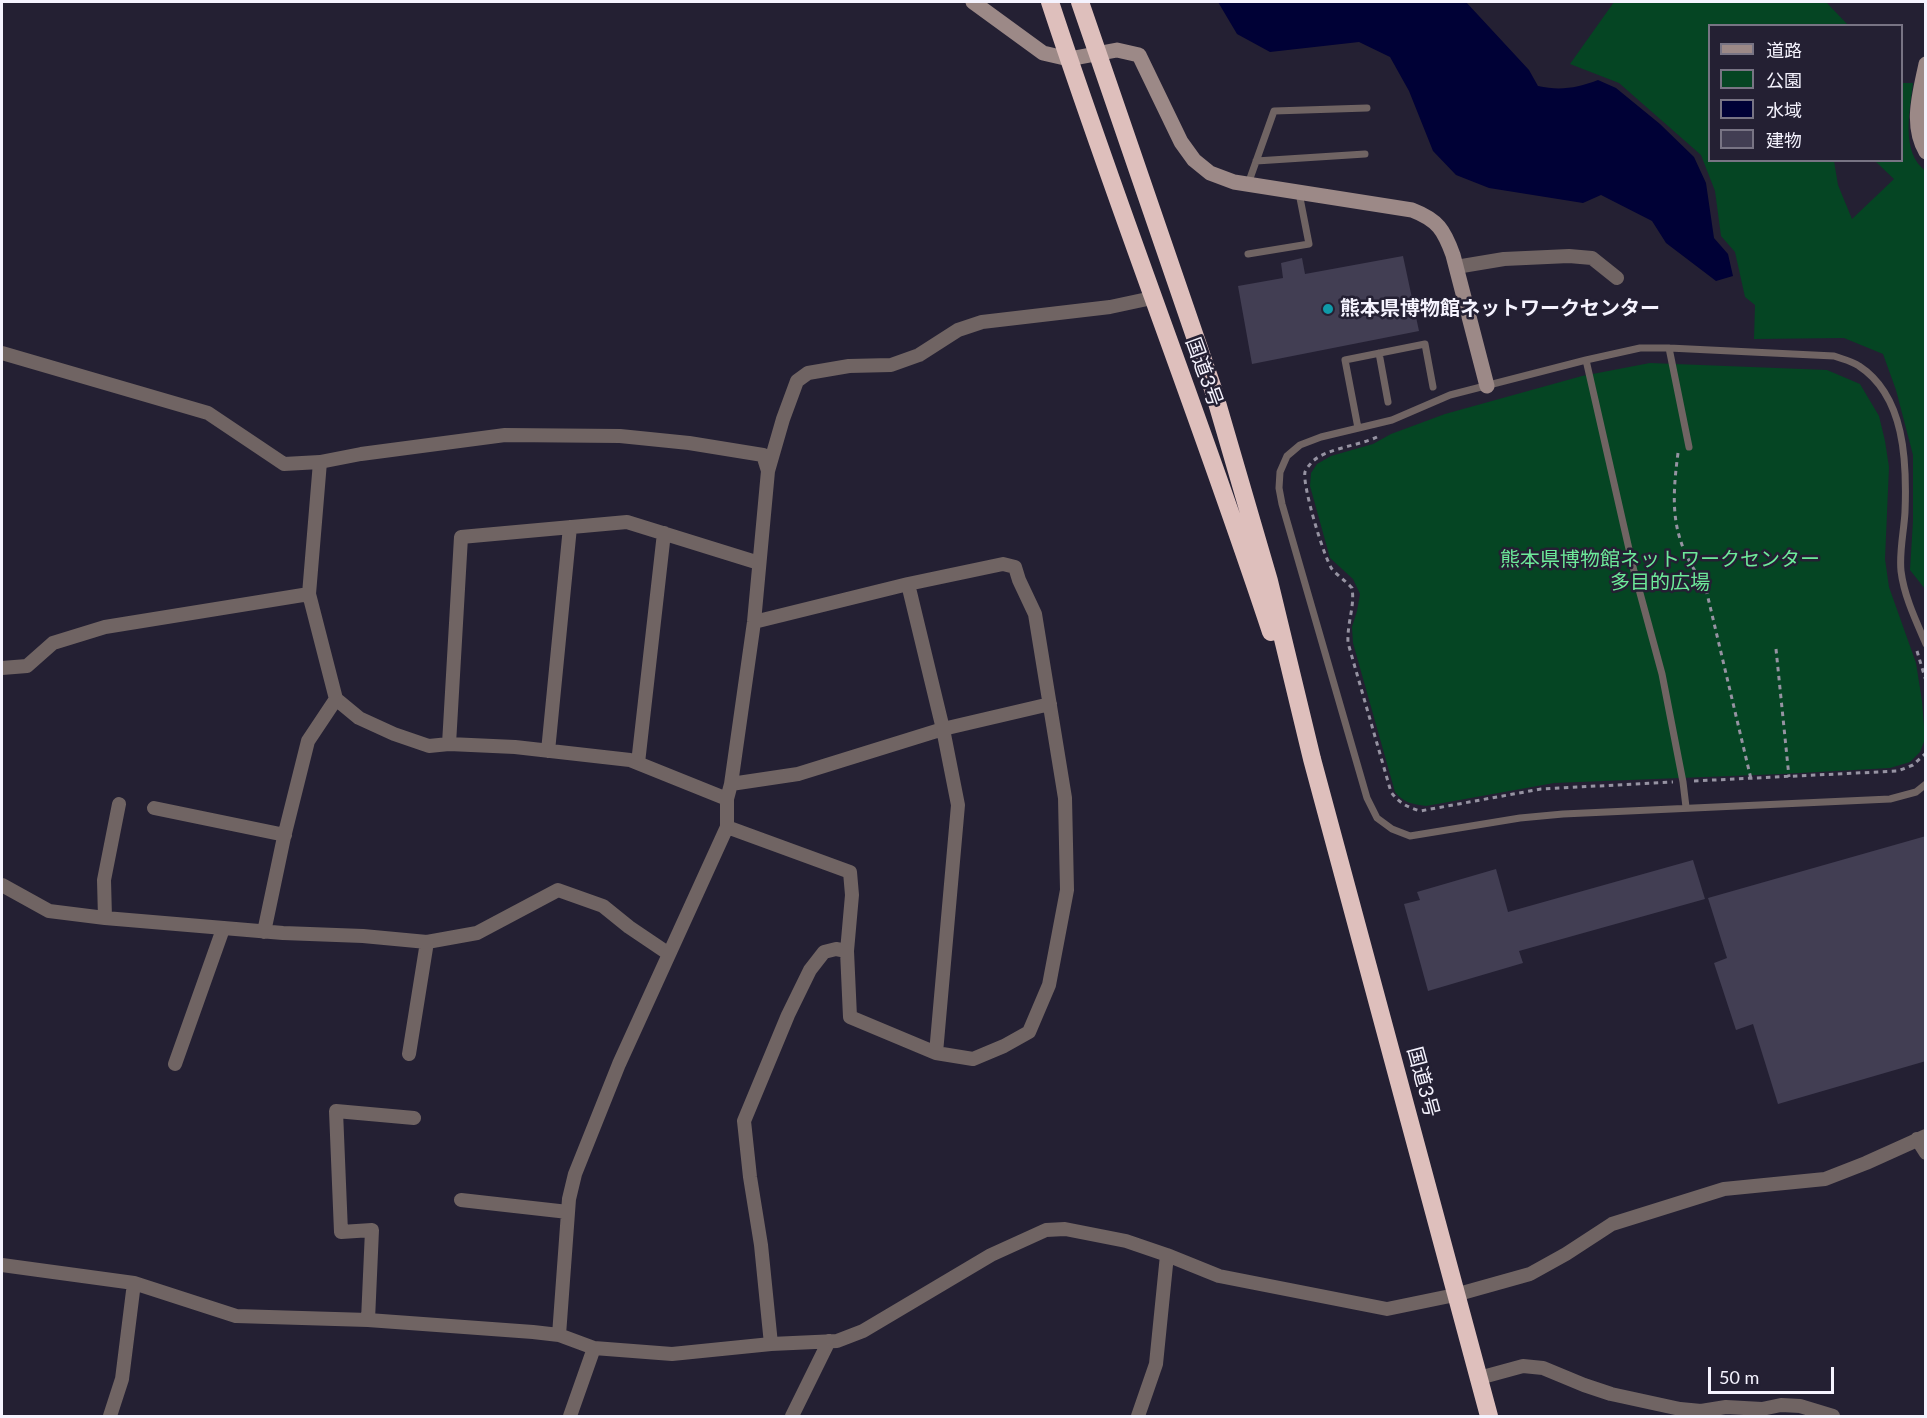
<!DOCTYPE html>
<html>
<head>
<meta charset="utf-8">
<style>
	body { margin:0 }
	#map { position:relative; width:1927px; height:1418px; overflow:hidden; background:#242033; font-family:Lato,"Noto Sans JP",sans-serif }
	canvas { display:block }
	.frame { position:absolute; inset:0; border:3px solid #f5f3fe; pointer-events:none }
	.legend { position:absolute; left:1708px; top:24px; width:195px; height:138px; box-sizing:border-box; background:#242033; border:2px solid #787484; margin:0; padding:8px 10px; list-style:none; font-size:18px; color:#f5f3fe }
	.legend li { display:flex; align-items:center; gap:12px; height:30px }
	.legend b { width:30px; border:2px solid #787484 }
	.scale { position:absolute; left:1708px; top:1367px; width:126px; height:27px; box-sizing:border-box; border:3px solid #f5f3fe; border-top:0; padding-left:8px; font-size:18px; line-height:21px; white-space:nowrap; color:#f5f3fe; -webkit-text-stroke:4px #242033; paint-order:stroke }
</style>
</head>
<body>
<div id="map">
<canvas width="1927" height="1418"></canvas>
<div class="frame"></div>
<ul class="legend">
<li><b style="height:8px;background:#9c8987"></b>道路</li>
<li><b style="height:16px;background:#054523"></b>公園</li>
<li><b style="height:16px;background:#000136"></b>水域</li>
<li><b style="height:16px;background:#423e53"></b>建物</li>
</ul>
<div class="scale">50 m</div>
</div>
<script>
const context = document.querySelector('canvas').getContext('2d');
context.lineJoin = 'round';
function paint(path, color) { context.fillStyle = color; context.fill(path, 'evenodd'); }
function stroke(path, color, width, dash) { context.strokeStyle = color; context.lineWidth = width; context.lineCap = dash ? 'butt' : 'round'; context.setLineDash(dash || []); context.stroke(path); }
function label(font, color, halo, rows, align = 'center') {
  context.font = font + ' Lato,"Noto Sans JP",sans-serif'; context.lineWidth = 5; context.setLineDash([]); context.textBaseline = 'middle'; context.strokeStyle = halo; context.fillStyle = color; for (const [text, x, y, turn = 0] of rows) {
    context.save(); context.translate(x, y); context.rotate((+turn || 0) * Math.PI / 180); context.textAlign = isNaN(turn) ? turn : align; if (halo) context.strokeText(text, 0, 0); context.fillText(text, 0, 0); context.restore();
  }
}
const green = new Path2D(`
	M1614,2h212l22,23 -138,1v134l124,1 4,24 14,34 42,-40 -19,-18 27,-1v-77h11c-3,27 -13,70 13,88l-1,418 -15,-19 3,-49v-66l-17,-65 -13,-36 -39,-16 -90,1 1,-34 -10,-8 -10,-45 -14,-16 -6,-45 -14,-36 -82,-72 -49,-19z
	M1650,363l177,7 33,14 19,32 6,25 4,26 -4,92 4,28 27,76 6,38 3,38 -5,13 -10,10 -20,6 -109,6 -227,9 -128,23c-14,-2 -22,-3 -31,-14l-42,-149 -1,-16 5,-16 3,-17 -7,-15 -23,-21 -20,-72 1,-13 6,-9 14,-8 42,-12 18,-10 54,-20 137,-38z`);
const water = new Path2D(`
	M1218,2h248l63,68 9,16c22,5 39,2 60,-6l18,8 44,36 34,33 12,26 8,55 14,16 5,22 -17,5 -50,-38 -14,-22 -51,-26 -18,8 -94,-15 -33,-13 -23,-24 -24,-60 -19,-34 -31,-15 -89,10 -33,-18z`);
const building = new Path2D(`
	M1403,256l16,75 -167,33 -14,-78 45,-8 -2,-15 21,-5 3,16z
	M1926,836v225l-148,43 -25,-80 -17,6 -22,-67 13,-5 -19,-60z
	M1693,860l12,39 -186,52 4,12 -95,28 -24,-87 16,-4 -3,-8 79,-23 12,43z`);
const path = new Path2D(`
	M1377,437c-19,9 -49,11 -64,24 -2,2 -7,8 -8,11 -3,13 19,86 27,97 6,7 14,12 20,19 3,19 -5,34 -4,55l43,149c8,11 16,15 29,19l121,-22 132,-7
	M1678,453c-7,53 -7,88 27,132l46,194
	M1776,649l13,128
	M1917,651l9,30
	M1694,781l204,-10 15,-6 13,-12`);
const lane = new Path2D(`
	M1256,161l109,-7
	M1248,184l26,-73 93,-3
	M1248,254l61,-10 -10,-51
	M1669,348l20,99
	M1379,353l9,49
	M1586,360l48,211 28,103 21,108 3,25
	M1358,428l-13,-68 80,-16 8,43
	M1926,644c-10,-23 -22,-48 -25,-73 -2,-19 3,-40 4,-59 2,-50 0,-116 -46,-146 -7,-5 -17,-7 -25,-10l-165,-8h-29l-54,12 -136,35 -58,25 -71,17 -21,8 -13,11 -7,16 -1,16 3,16 85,294 10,20 15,11 18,7 110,-18 43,-4 327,-15 26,-7 10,-8`);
const street = new Path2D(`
	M1456,267l48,-8 65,-3 23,2 25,20
	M2,353l206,60 76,51 36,-2 41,-8 144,-19 115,1 69,7 74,12 5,16
	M320,462l-11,132 27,105 23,19 35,16 35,12 20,-2 66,3 115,13 97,39
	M908,584l35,145 15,76 -22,248
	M754,622l154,-38 95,-20 12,3 4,13 16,34 30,184 2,92 -18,95 -20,47 -25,14 -31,13 -37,-6 -86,-36 -3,-66 -11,-2 -12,3 -14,18 -22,45 -44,106 6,56 11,68 10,99
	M2,668l25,-2 26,-23 52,-16 204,-33
	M449,744l12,-207 166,-15 132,41
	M548,751l22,-224
	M638,763l26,-230
	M731,784l67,-10 145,-45 107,-25
	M154,808l131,27
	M727,827l123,45 2,23 -5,56
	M2,885l47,26 56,7 178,15 80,3 64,6 50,-9 81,-43 45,16 26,21 40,27
	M105,918l-1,-38 15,-76
	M264,932l20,-95 24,-96 28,-42
	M409,1054l18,-112
	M175,1064l48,-135
	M1917,1139l9,14
	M461,1200l107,12
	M2,1265l132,18 102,33 132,4 165,12 26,3 35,13 78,6 99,-10 66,-3 26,-10 128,-76 55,-25 19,-1 61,12 41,14 52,21 168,33 68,-14 75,-21 36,-20 46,-30 112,-35 101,-10 41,-16 60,-27
	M368,1320l4,-90 -31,2 -5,-121 78,7
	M559,1335l10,-136 6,-25 44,-110 108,-237v-28l4,-15 23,-162 14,-151 15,-52 14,-38 11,-8 41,-7 42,-1 28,-10 39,-25 24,-8 128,-15 42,-9
	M1479,1378l44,-12 20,2 41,17 27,9 69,15 21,2 25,-4 36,2 19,-4 19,1 33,10
	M110,1416l12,-37 12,-96
	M570,1416l24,-68
	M792,1416l37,-75
	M1138,1416l18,-52 11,-109`);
const secondary = new Path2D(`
	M973,2l70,51 26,6 48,-9 22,5 42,87 13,18 16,13 24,9 178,28c26,10 32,20 41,45l34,131
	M1926,64c-6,29 -16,61 0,88`);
const highway = new Path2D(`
	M1050,2c69,211 151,418 221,630
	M1080,2l133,387 56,192 43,178 177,657`);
const markers = [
	[1328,309,6,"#0f9aa8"]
];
const poiNames = [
	["熊本県博物館ネットワークセンター",1340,309]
];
const streetNames = [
	["国道3号",1204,372,70],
	["国道3号",1423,1082,75]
];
const parkNames = [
	["熊本県博物館ネットワークセンター",1660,560],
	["多目的広場",1660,583]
];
paint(green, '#054523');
paint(water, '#000136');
paint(building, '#423e53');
stroke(path, '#9693a2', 3, [4.5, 4.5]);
stroke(lane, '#706463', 7);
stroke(street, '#706463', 14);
stroke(secondary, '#9c8987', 15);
stroke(highway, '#debfbc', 18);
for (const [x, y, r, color] of markers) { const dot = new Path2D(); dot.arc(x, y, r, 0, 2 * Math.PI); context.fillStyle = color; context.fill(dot); stroke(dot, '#242033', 2); }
label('bold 20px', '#f5f3fe', '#242033', poiNames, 'left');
label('20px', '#f5f3fe', '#242033', streetNames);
label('20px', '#6dea9a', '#242033', parkNames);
</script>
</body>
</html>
